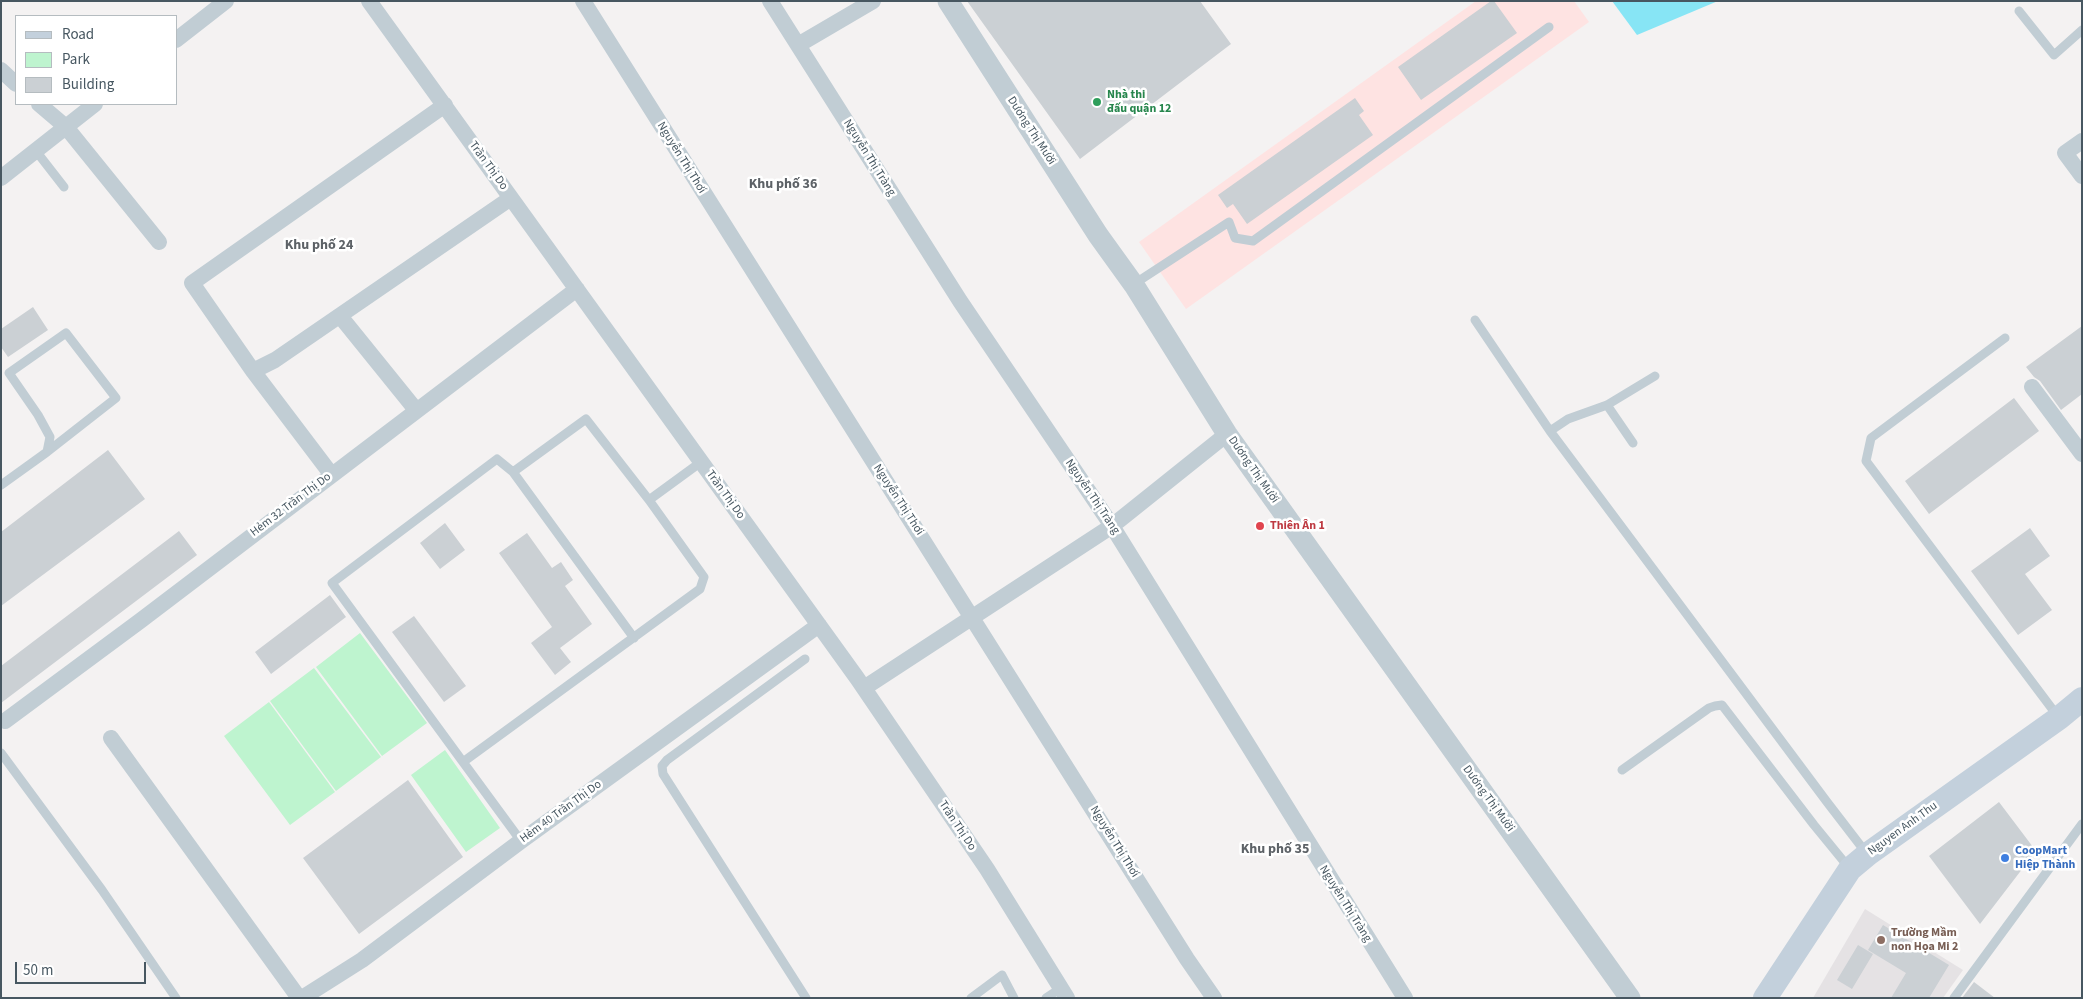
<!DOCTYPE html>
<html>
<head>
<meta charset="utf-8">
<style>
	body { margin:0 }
	#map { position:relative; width:2083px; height:999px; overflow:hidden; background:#f4f2f2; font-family:"Source Sans 3",sans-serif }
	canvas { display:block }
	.frame { position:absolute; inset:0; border:2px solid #475761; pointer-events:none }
	.legend { position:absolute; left:15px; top:15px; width:162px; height:90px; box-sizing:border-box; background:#fff; border:1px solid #b5bcc0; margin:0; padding:6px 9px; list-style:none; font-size:15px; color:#475761 }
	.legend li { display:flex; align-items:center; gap:10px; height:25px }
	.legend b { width:25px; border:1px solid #b5bcc0 }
	.scale { position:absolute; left:15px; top:962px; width:131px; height:22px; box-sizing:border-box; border:2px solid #475761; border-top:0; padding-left:6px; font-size:15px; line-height:18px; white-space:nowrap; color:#475761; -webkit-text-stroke:4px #fff; paint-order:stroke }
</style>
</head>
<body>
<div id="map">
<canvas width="2083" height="999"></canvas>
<div class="frame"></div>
<ul class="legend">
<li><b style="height:6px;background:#c3d0dc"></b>Road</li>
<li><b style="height:14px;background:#bef4cf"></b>Park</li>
<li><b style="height:14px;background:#cbd0d4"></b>Building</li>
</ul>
<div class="scale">50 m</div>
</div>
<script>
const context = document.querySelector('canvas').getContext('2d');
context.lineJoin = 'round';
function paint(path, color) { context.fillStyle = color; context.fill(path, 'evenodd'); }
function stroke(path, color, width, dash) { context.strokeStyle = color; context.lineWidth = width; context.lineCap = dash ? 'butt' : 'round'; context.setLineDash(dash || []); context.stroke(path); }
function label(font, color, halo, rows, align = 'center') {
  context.font = font + ' "Source Sans 3",sans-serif'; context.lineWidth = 5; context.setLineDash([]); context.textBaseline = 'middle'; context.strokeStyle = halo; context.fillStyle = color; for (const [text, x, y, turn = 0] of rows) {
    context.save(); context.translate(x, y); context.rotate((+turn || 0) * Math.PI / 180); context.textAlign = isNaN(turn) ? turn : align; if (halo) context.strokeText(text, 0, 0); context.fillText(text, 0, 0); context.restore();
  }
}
const education = new Path2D(`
	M1865,909l98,61 -20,28h-130z`);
const medical = new Path2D(`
	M1476,1h98l15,21 -403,287 -47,-67z`);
const green = new Path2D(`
	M360,633l67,90 -45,33 -66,-89z
	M314,668l67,89 -45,34 -66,-90z
	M269,702l66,90 -45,33 -66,-89z
	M445,750l55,78 -34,24 -55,-77z`);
const water = new Path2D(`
	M1612,1h106l-81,34z`);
const building = new Path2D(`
	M967,1h233l31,43 -151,115z
	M1491,1h3l23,32 -96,67 -23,-33z
	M1355,98l9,13 -5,4 14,20 -126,89 -14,-20 -6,4 -9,-13z
	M33,307l15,23 -40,27 -7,-10v-18z
	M2082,326v68l-21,16 -21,-29 -6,-4 -8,-10z
	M2014,398l25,33 -110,83 -24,-33z
	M108,450l37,49 -144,107v-74z
	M445,523l20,27 -25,19 -20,-26z
	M2030,528l20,28 -25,18 27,36 -34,25 -47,-64z
	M179,531l18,24 -196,148v-37z
	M527,533l25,35 9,-6 12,18 -8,6 27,38 -32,24 11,14 -16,13 -24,-32 21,-16 -53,-74z
	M330,595l16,22 -75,57 -16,-22z
	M414,616l52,70 -22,16 -52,-70z
	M408,780l55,77 -104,77 -56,-76z
	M1999,802l37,49 -56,73 -51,-68z
	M1883,925l66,40 -20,33h-38l15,-25 -38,-23z
	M1858,945l15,9 -21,35 -15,-9z
	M1974,982l21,16h-33z`);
const service = new Path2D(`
	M2019,11l35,44 28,-25
	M36,151l28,36
	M1134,284l95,-62 6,16 18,3 296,-214
	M1475,320l75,111 277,371 40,52
	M2005,338l-134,100 -5,23 193,257
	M1607,405l26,38
	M1550,431l18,-12 39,-14 48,-29
	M1,485l46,-33 3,-15 -12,-22 -29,-42 57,-40 50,65 -69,54
	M634,638l-121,-166 73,-53 63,81
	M805,659l-138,101 -5,6 1,8 143,224
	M1,753l101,137 74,108
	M463,762l-131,-179 165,-124 16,13
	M1622,770l87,-62 6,-2 7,-1 92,120 36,44
	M521,841l-58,-79 237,-173 4,-12 -55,-77 52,-38
	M971,998l31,-23 12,23
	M1046,998l15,-10
	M1954,998l128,-174`);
const minor = new Path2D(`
	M369,1l488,677 130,191 80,129
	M583,1l604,958 27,39
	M770,1l190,300 152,225 293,472
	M176,40l50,-39
	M798,45l75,-44
	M1,70l15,14
	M39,104l27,23 93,115
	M445,105l-253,178 61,88 22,-11 236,-162
	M2082,141l-17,12 17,23
	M1,178l94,-74
	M340,316l76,94
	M253,371l78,103
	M2032,387l50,67
	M864,688l248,-162 115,-92
	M5,721l135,-100 437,-332
	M111,738l188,260
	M302,998l60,-38 159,-119 298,-216`);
const tertiary = new Path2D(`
	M948,1l150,234 36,50 93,149 403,564`);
const secondary = new Path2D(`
	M1765,998l85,-129 18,-15 191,-136 23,-19`);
const markers = [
	[1097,102,5,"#2e9e5b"],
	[1260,526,5,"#e0444e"],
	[2005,858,5,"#3f7fe0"],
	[1881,940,5,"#8d6e63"]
];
const leisureNames = [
	["Nhà thi",1107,95],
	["đấu quận 12",1107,109]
];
const streetNames = [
	["Dương Thị Mười",1031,131,57],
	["Nguyễn Thị Thơi",681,158,58],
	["Nguyễn Thị Tràng",869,158,58],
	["Trần Thị Do",488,166,54],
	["Dương Thị Mười",1253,470,55],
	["Trần Thị Do",725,495,54],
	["Nguyễn Thị Tràng",1092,497,56],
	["Nguyễn Thị Thơi",898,500,57],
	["Hẻm 32 Trần Thị Do",291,505,-37],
	["Dương Thị Mười",1488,799,54],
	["Hẻm 40 Trần Thị Do",561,812,-36],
	["Trần Thị Do",957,826,56],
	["Nguyen Anh Thu",1903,829,-36],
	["Nguyễn Thị Thơi",1114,842,58],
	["Nguyễn Thị Tràng",1345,904,58]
];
const healthNames = [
	["Thiên Ân 1",1270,526]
];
const shopNames = [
	["CoopMart",2015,851],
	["Hiệp Thành",2015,865]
];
const educationNames = [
	["Trường Mầm",1891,933],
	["non Họa Mi 2",1891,947]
];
const neighbourhoodNames = [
	["Khu phố 36",783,185],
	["Khu phố 24",319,246],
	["Khu phố 35",1275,850]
];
paint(education, '#e5e2e4');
paint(medical, '#fee3e2');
paint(green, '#bef4cf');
paint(water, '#87e5f5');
paint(building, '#cbd0d4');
stroke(service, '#c1cdd4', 9);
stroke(minor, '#c1cdd4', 16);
stroke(tertiary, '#c1cdd4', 21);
stroke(secondary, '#c3d0dc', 24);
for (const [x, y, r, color] of markers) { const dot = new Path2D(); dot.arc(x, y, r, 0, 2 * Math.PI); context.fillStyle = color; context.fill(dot); stroke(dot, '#fff', 2); }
label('bold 12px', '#27864d', '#fff', leisureNames, 'left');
label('12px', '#475761', '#fff', streetNames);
label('bold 12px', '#be3a42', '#fff', healthNames, 'left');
label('bold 12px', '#366cbe', '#fff', shopNames, 'left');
label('bold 12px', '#785e54', '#fff', educationNames, 'left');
label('bold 14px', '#5d6267', '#fff', neighbourhoodNames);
</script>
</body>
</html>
